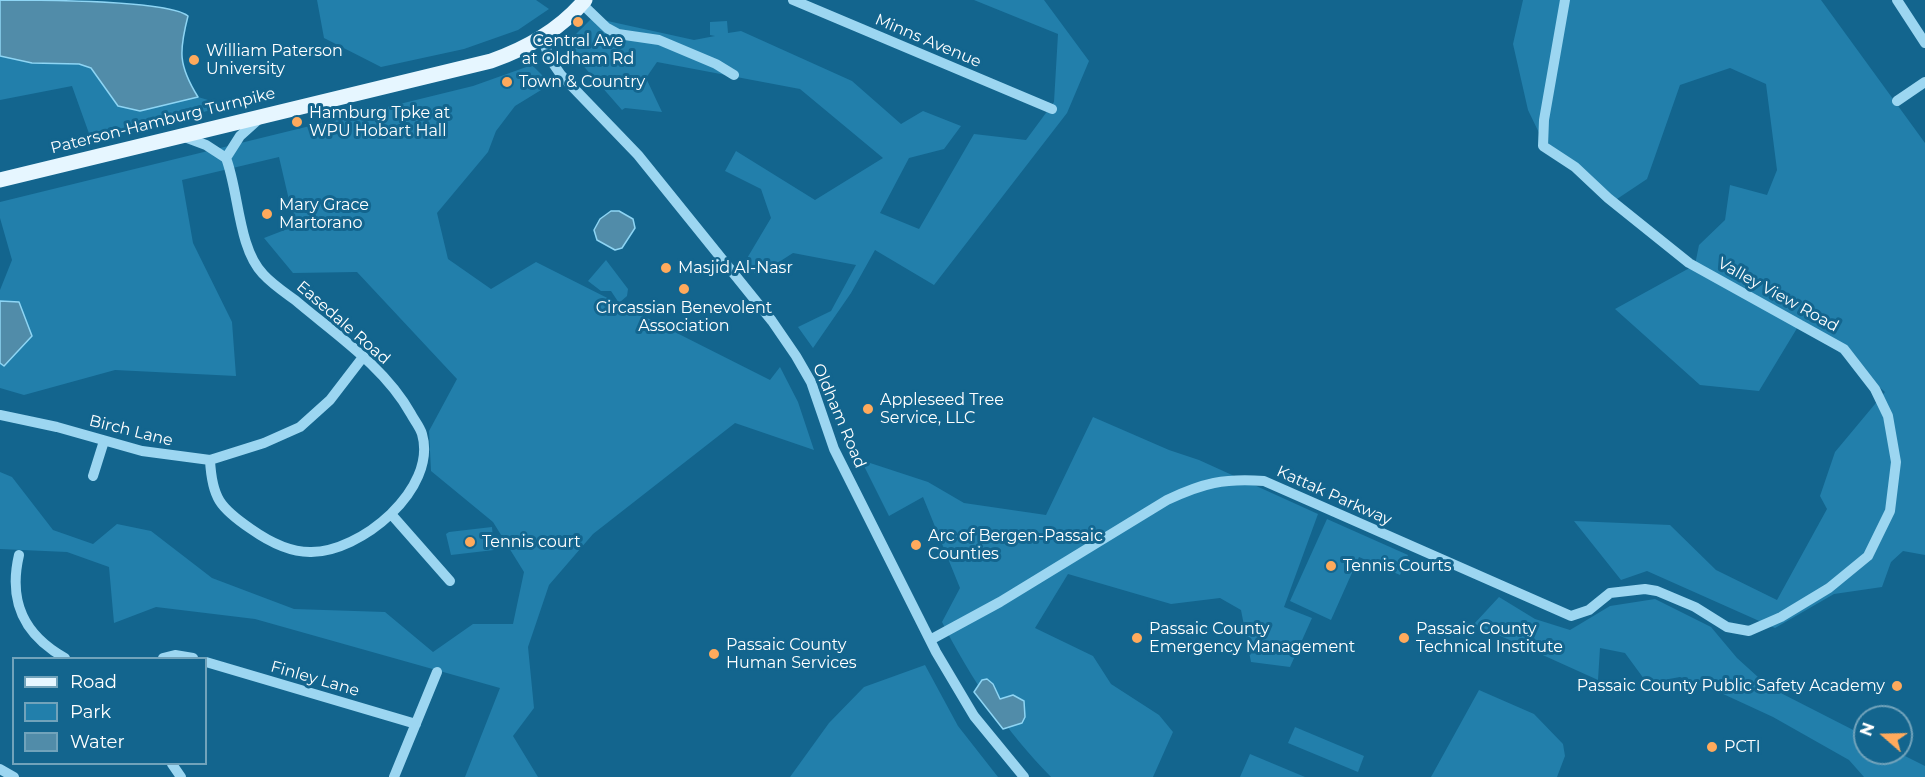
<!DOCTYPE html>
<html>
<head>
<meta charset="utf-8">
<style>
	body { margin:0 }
	#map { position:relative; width:1925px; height:777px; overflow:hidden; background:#13658e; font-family:Montserrat,sans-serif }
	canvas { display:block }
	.legend { position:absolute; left:12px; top:657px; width:195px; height:108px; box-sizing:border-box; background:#13658e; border:2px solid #71a3bb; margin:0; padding:8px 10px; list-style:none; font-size:18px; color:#fff }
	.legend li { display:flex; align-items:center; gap:12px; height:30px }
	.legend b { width:30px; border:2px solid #71a3bb }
	.north { position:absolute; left:1853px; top:705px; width:60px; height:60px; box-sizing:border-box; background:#13658e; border:2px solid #71a3bb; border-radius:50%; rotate:290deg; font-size:16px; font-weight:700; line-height:24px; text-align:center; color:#fff }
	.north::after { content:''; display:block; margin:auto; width:21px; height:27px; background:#ffaa5c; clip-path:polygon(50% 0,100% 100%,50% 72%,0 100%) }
</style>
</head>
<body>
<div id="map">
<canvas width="1925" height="777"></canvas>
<ul class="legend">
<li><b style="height:8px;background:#e6f6ff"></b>Road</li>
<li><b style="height:16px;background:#227fab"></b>Park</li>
<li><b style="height:16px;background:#518ca9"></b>Water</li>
</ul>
<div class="north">N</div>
</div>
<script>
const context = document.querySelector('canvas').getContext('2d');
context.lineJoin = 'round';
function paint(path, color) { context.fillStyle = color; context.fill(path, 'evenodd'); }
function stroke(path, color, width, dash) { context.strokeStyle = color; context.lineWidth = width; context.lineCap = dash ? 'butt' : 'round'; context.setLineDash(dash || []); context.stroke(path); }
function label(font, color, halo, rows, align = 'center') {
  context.font = font + ' Montserrat,sans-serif'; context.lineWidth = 6; context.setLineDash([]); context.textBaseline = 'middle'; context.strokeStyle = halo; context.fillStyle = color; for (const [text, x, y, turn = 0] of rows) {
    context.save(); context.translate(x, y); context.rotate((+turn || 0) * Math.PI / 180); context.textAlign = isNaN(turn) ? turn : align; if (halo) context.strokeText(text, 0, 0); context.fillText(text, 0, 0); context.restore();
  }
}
const green = new Path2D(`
	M317,0h219l13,9 -31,21 -54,19 -83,18 -57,-29z
	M974,0h70l45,61 -22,52 -133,172 -59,-35 -24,43 -38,55 -15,-21 33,-16 25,-46 -63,-12 -36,23 -11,-16 25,-42 -10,-29 -36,-18 11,-20 79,49 68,-42 -83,-69 -143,-27 -11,16 16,34 -37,-4 -3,2 -57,-65 31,-31 7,6 91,20 21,-4 -5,-1v-13l17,-1 1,12 13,-2 111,50 49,43 22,-13 38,15 -17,23 -35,9 -29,55 39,16 55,-95 52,6 28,-38 4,-68z
	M1523,0h298l104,143v412l-22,-4 -12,11 -9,25 -48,7 -59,34 -128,-57 -26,9 -47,-59 96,4 46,45 61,30 50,-91 -7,-13 15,-44 50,-60 -83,-72 -43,71 -59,-6 -85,-76 80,-44 4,-20 26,-25 5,-35 37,10 10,-25 -11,-86 -36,-16 -50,17 -33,94 -33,22 -73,-64 -13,-27 -15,-66z
	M0,56l32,7 47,1 12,4 27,38 22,5 58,-14 30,9 -137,33 -19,-53 -72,14z
	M532,65l12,12 2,10 -31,19 -19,25 -8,21 -51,61 11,46 43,30 45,-27 234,118 10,-13 18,35 16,48 -79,-27 -142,111 -44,51 -21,62 6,61 -21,28 25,41h-73l35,-89 -245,-69 -99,-12 -42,16 -5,-56 -42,-15 -67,-3v-77l12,5 41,53 40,14 24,-20 34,7 61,47 82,31 91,3 48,40 40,-28h40l11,-52 -31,-50 -62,-51 -2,-40 28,-52 -100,-107 -64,1 -29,-35 31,-12 -16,-69 -97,23 11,63 39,79 4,54 -121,-6 -91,25 -24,-7v-25l4,3 9,-11 -13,-53v-12l12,-30 -12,-42v-16l473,-116z
	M606,260l22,29 -1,7 -8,7 -8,-12h-10l-13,-10z
	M1093,417l76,33 30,10 119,54 -34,93 28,11 -22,49 -39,-5 -10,-52 -21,-12 -49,6 -103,-30 -33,54 58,28 18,28 48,31 14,17 -20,45h-102c-45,-46 -80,-98 -109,-155l18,-34 -37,-91 -34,19 -28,-56 67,22 36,21 82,12z
	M1327,519l81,36 -8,20 -41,-18 -28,63 -41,-19z
	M492,527l2,23 -43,5 -5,-21 3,-2z
	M1499,597l36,22 35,11 40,-24 45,-7 56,28 26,31 32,29 96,49v17h34l26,13v11h-61l-15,-17 -76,-43 -52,-24 -41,-16 -33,6 -22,-30 -25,-5 -2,32 -124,-56z
	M925,665l33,61 40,51h-208l39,-54 35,-36z
	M1479,690l55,24 29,30 2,12 -8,21h-126z
	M1295,727l69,29 -6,16 -70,-29z
	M1250,754l55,23h-65z`);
const water = new Path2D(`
	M0,0c35,0 168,0 188,16 -9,35 -10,49 10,81l-58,14 -22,-5 -27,-38 -12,-4 -47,-1 -32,-7z
	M611,211h8l14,8 2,9 -13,20 -7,2 -18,-10 -3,-10 6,-11z
	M0,301l19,1 13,34 -28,30 -4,-3z
	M987,679l6,5 7,15 13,-4 11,6 1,16 -3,6 -19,6 -29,-37 8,-12z`);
const minor = new Path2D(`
	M793,0l259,109
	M1897,0l28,43
	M582,4l25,24 11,6 41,6 57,24 18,11
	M542,38l8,21 11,16 77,80 134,166 24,35 15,26 23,67 102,203 38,64 50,61
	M1897,101l28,-19
	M182,136l24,9 20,13c13,34 12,90 37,116 9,10 21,18 32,26 40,34 90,67 116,114 3,6 9,13 11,20 16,55 -62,119 -112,118 -21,0 -42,-11 -59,-23 -31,-21 -39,-31 -41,-69
	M226,158l14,-22 20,-18
	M0,415l57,12 85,24 68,9 54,-17 36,-16 30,-27 33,-43
	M93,476l11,-35
	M391,514l59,67
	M19,555c-11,47 5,80 46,103
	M930,640l70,-38 167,-102c36,-17 57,-22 97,-19l307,135 18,-6 21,-17 35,-4 12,2 38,16 32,20 22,4 32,-14 48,-29 39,-32 22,-45 6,-49 -8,-46 -13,-27 -31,-40 -155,-86 -81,-65 -33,-31 -32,-21 1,-26 21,-120
	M163,658l12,-3 18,3
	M206,662l210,62
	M172,764l9,13
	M0,769l14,8
	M394,777l43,-105`);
const major = new Path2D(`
	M0,180l491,-119c37,-13 69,-31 94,-61`);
const markers = [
	[578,22,6,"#ffaa5c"],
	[194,60,6,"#ffaa5c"],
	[507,82,6,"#ffaa5c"],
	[297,122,6,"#ffaa5c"],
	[267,214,6,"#ffaa5c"],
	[666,268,6,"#ffaa5c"],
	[684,289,6,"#ffaa5c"],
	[868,409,6,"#ffaa5c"],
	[470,542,6,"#ffaa5c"],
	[916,545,6,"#ffaa5c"],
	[1331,566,6,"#ffaa5c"],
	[1137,638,6,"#ffaa5c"],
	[1404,638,6,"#ffaa5c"],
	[714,654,6,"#ffaa5c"],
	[1897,686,6,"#ffaa5c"],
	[1712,747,6,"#ffaa5c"]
];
const poiNames = [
	["Central Ave",578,41,"center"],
	["at Oldham Rd",578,59,"center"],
	["William Paterson",206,51],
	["University",206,69],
	["Town & Country",519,82],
	["Hamburg Tpke at",309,113],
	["WPU Hobart Hall",309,131],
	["Mary Grace",279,205],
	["Martorano",279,223],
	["Masjid Al-Nasr",678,268],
	["Circassian Benevolent",684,308,"center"],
	["Association",684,326,"center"],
	["Appleseed Tree",880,400],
	["Service, LLC",880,418],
	["Arc of Bergen-Passaic",928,536],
	["Counties",928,554],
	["Tennis court",482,542],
	["Tennis Courts",1343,566],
	["Passaic County",1149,629],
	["Emergency Management",1149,647],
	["Passaic County",1416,629],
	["Technical Institute",1416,647],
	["Passaic County",726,645],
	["Human Services",726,663],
	["Passaic County Public Safety Academy",1885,686,"right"],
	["PCTI",1724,747]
];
const streetNames = [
	["Minns Avenue",928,41,23],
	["Paterson-Hamburg Turnpike",163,121,-14],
	["Valley View Road",1778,295,29],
	["Easedale Road",343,323,41],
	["Oldham Road",839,416,67],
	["Birch Lane",131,431,14],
	["Kattak Parkway",1334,496,24],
	["Finley Lane",315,679,16]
];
paint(green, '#227fab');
paint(water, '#518ca9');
stroke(water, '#8ed5f4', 1.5);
stroke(minor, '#9cd6f1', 10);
stroke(major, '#e6f6ff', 15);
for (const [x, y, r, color] of markers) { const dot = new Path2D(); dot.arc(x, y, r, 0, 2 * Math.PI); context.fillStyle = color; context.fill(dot); stroke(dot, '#13658e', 2); }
label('16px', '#fff', '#13658e', poiNames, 'left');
label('16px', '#fff', '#13658e', streetNames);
</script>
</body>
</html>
